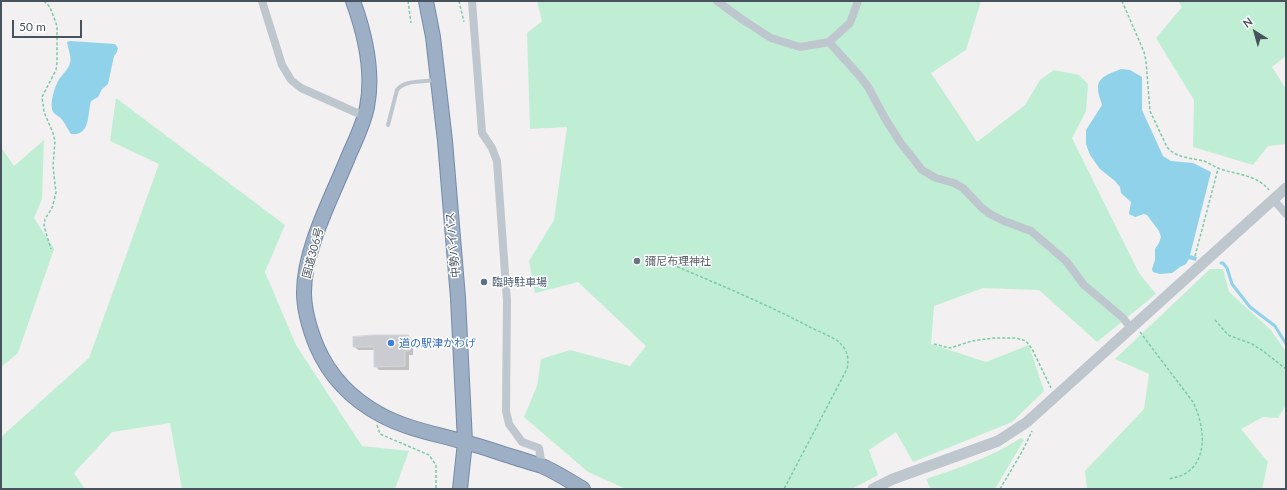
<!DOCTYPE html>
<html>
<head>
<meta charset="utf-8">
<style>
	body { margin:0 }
	#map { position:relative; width:1287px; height:490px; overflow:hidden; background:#f2f0f0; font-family:Lato,sans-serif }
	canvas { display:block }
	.frame { position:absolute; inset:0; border:2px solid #48525d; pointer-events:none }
	.north { position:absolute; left:1235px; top:12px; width:40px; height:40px; -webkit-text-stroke:3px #fff; paint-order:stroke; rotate:323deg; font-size:11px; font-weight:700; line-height:16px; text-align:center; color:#48525d }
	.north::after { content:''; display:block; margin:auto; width:14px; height:18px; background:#48525d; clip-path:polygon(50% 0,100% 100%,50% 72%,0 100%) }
	.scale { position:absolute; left:12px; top:20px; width:70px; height:18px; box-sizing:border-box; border:2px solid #48525d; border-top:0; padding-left:5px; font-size:12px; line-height:14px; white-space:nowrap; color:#48525d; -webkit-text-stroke:3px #fff; paint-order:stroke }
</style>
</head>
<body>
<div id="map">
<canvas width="1287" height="490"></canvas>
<div class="frame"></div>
<div class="north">N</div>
<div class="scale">50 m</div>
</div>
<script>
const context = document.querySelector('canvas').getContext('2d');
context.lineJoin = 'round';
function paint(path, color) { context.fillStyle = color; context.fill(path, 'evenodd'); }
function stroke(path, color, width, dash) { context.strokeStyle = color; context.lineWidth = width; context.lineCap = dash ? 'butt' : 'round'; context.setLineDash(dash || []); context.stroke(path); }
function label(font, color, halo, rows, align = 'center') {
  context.font = font + ' Lato,"Noto Sans JP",sans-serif'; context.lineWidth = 3; context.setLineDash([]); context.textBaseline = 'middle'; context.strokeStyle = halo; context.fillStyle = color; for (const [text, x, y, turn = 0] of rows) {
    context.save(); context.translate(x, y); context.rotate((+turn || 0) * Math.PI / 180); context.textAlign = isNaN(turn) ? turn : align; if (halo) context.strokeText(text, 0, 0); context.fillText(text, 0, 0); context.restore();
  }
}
const green = new Path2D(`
	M537,1h444l-15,49 -35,23 46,69 48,-37 15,-25 14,-10 25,5 9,9 -2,27 -14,27 67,135 17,21 -59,48 -58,-52 -56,-2 -49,18 -3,38 55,18 43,-17 15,46 -32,31 -99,40 -17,-30 -27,18 9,25 -26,14h-226l-38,-17 -64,-55 13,-31 4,-27 29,-9 60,16 16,-20 -68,-64 -43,11 -6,-32 25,-41 13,-93 -37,2 -3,-96 15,-12z
	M1178,1h108v55l-14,11 14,22v55l-18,2 -15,19 -60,-18 1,-47 -38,-62 26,-31z
	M116,98l169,127 -20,47 31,73 66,101 47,5 -14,38h-213l-12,-66 -58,9 -38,41 11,16h-84v-52l88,-79 70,-194 -49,-23z
	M44,140l-2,59 -8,19 20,31 -36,104 -17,14v-220l13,19z
	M1210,269h13l6,23 42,38 15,22v53l-8,13 -15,-1 -22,12 27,33 -6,27h-175l-2,-18 59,-62 5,-35 -34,-15z
	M1021,438l3,2 -29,49h-64l-5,-10c33,-11 65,-22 95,-41z`);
const water = new Path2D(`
	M70,41l45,3 3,4 -1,4 -3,4 -6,28 -6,5 -4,8 -7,4c-4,13 0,35 -20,33 -3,-4 -5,-9 -8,-13 -2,-4 -6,-5 -9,-8 -6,-6 1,-29 6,-35 3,-4 9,-10 10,-15 2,-4 -2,-15 -3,-21z
	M1121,69l9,1 12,7v33l21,46 8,5 22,2 18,9 -21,83 7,2 -1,4 -7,-2 -3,5 -6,3 -8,6 -12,1 -7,-2 -1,-3 3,-9v-11l4,-6 2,-6 -2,-6 -12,-16 -3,-1 -9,3 -6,-3 2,-12 -10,-9 -1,-6 -5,-6 -15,-12 -10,-14 -4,-11v-14l16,-25c-1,-5 -4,-10 -4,-16 -1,-13 14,-16 23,-20z`);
const shadow = new Path2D(`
	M409,336l4,4v15h-4v15h-30l-4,-4v-16h-17l-4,-4z`);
const stream = new Path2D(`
	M1221,263h2l4,5 5,16 18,23 25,19 11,18`);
const building = new Path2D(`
	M374,335h35v16h-4v15l-31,1v-20h-21v-10z`);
const path = new Path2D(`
	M44,1l6,6 7,19v36l-1,8 -14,27 2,15 9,21 2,8 -2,25 3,27 -4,15 -7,11 -1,7 7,23
	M408,1l3,22
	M459,1l5,21
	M1122,1l22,51 2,9 4,50 17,36c9,11 24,11 37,14 5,2 9,5 14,7 18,7 38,6 51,22
	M1195,256l23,-87
	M654,257c52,22 104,43 154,69 9,5 26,11 32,17 8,8 9,16 7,26l-63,120
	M1215,320l13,15 24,9 11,7 23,18
	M1140,332l53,70c10,20 16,53 -4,69 -6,5 -13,6 -20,8
	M934,344l16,4 22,-7 22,-3h22l10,3 6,8 19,39
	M377,425l3,9 49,21 7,10v24
	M1000,489l23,-39 9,-19`);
const service = new Path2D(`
	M388,125l9,-35c7,-10 26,-8 39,-10`);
const minor = new Path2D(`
	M262,1l20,64 9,15 10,8 63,28
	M472,1l10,132 10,15 5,13 10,140 -1,110 3,13 13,18 17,6 3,19
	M717,1l26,19 28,18 29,9 29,-5 21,-19 8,-22
	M829,42l29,32 10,13 18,33 14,22 22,28 14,8 18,5 9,5 19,20 8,6 14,7 27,10 35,30 18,24 38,32 10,12
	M1273,199l13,15`);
const tertiary = new Path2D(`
	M873,489l20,-10 105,-38 29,-19 259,-234`);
const trunk = new Path2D(`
	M353,1c12,33 21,71 14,106 -3,16 -11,32 -18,48 -16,40 -45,93 -45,137 0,19 6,38 13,55 13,30 36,53 64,68 26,14 56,19 83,27 17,4 33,10 49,15 9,3 20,6 29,9 14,6 28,15 41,23
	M426,1l7,36 12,104 13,157 7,144 -5,47`);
const markers = [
	[637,261,4,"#6b7280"],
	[484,282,4,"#5c6f8a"],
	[391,343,4,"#3f7fe0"]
];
const streetNames = [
	["中勢バイパス",453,245,-95],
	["国道306号",313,253,-75]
];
const worshipNames = [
	["彌尼布理神社",645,261]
];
const serviceNames = [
	["臨時駐車場",492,282]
];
const shopNames = [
	["道の駅津かわげ",399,343]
];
paint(green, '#c0eed4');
paint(water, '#8fd2e9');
paint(shadow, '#0003');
stroke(stream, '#8fd2e9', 3);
paint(building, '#caccd2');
stroke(building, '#d4d6db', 1);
stroke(trunk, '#758ba8', 16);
stroke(path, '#79cba7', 1.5, [3, 2]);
stroke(service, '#bec6ce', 4);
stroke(minor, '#bec6ce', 8);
stroke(tertiary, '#bec6ce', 11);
stroke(trunk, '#9dafc5', 14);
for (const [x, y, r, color] of markers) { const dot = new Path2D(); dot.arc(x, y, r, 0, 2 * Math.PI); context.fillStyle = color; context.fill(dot); stroke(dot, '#fff', 1.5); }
label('11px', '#48525d', '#fff', streetNames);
label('11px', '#5b616d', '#fff', worshipNames, 'left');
label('11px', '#4e5e75', '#fff', serviceNames, 'left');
label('11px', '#366cbe', '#fff', shopNames, 'left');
</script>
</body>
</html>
